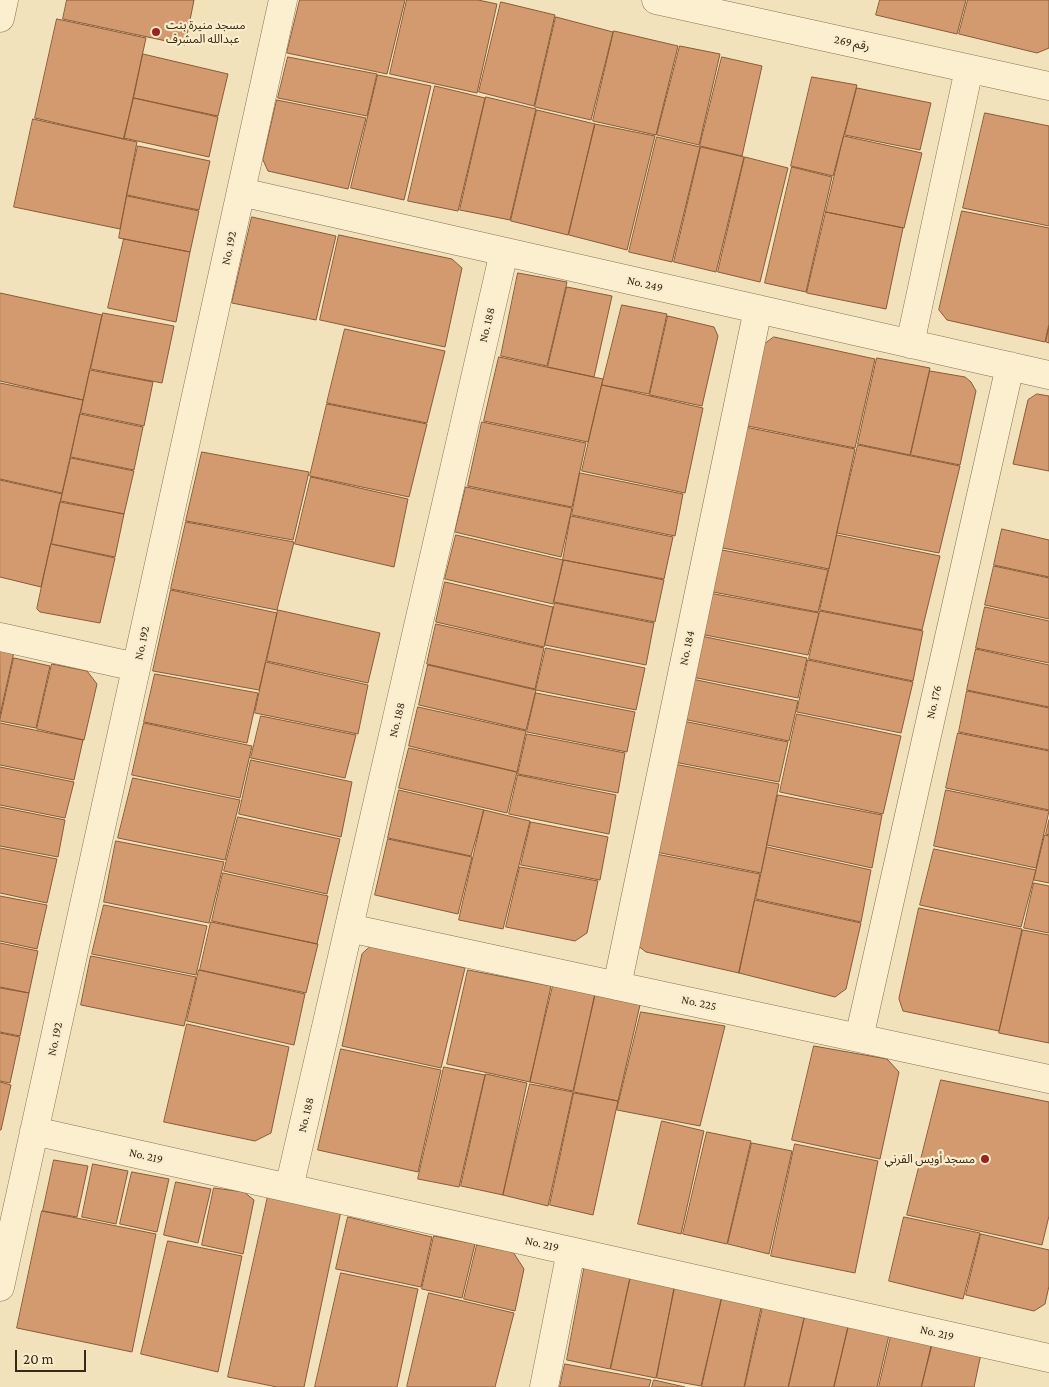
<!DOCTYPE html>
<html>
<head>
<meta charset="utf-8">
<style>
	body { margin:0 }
	#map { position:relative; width:1049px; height:1387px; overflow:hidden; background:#f1e2bb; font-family:"Crimson Pro",serif }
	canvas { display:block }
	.scale { position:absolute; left:15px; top:1350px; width:71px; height:22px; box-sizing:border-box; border:2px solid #37291a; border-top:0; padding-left:6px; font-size:15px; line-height:18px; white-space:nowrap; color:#37291a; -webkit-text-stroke:4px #f8eccb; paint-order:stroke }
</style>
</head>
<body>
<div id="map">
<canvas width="1049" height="1387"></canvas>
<div class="scale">20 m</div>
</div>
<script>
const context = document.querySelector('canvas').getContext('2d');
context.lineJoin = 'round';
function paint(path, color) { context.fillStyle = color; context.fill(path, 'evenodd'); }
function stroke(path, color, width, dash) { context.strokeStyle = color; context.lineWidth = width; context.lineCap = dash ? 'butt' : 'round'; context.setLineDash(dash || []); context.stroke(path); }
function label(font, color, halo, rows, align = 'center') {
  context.font = font + ' "Crimson Pro","Noto Sans Arabic",serif'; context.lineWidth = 4.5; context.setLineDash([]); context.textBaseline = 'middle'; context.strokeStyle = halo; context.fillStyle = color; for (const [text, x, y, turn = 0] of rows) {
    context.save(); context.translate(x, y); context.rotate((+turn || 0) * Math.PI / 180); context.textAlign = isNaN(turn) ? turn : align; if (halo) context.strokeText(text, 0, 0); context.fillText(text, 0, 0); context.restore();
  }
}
const building = new Path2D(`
	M67,0h127l-9,45 -122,-26z
	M300,0h105l-18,74 -100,-21z
	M407,0h71l19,4 -20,89 -87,-19z
	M880,0h86l-9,34 -81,-19z
	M968,0h81v48l-12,5 -78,-19z
	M501,2l54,13 -21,91 -55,-14z
	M556,17l57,15 -22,88 -56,-13z
	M57,19l89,19 -22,101 -89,-21z
	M614,31l64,15 -22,89 -63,-14z
	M680,46l40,8 -21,91 -42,-10z
	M143,54l85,20 -10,42 -84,-18z
	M288,57l89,17 -10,42 -89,-18z
	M722,57l40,9 -20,90 -42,-10z
	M378,75l53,11 -27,114 -53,-12z
	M812,77l45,8 -24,91 -42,-10z
	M435,86l50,12 -27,113 -50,-10z
	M857,88l74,15 -11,47 -75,-15z
	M486,97l50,12 -26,111 -50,-10z
	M134,98l84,19 -9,40 -85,-19z
	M277,100l89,18 -18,71 -80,-18 -5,-11z
	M537,110l58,14 -27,111 -57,-14z
	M985,113l64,13v100l-86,-18z
	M33,119l104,23 -17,87 -106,-22z
	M595,124l60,12 -28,114 -58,-15z
	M844,136l78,17 -18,75 -78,-16z
	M657,137l43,10 -28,115 -43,-10z
	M138,146l72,15 -11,49 -72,-15z
	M701,147l43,10 -28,115 -42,-10z
	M745,157l43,11 -28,114 -42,-10z
	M792,167l40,10 -26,115 -41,-9z
	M127,196l72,15 -9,41 -71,-14z
	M962,211l87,17v96l-4,18 -98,-22 -8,-10z
	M826,212l77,16 -17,81 -79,-16z
	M252,217l84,19 -20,84 -84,-17z
	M339,235l113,24 10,9 -17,79 -125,-27z
	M124,239l66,13 -14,70 -68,-14z
	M518,273l49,9 -20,84 -46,-10z
	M567,287l45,9 -18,81 -46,-10z
	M0,293l102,22 -19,85 -83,-19z
	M622,305l45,9 -18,80 -47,-9z
	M103,313l71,13 -12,57 -71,-14z
	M668,316l46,11 4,9 -16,70 -52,-11z
	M1049,327v16l-3,-1z
	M345,329l100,22 -18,72 -100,-20z
	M774,337l101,22 -20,89 -112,-23 15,-76z
	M499,357l104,22 -15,63 -104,-21z
	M877,358l53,10 -20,87 -52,-11z
	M90,370l63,12 -9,44 -63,-13z
	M930,371l35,6 6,5 5,9 -16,74 -49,-10z
	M0,383l83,17 -21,93 -62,-14z
	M602,385l101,23 -18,85 -103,-22z
	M1037,394l12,2v75l-36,-7 15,-64z
	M327,404l100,20 -18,73 -99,-21z
	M80,414l63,13 -9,43 -63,-13z
	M482,422l104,21 -14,64 -104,-21z
	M745,427l110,22 -26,120 -111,-22z
	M858,445l102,21 -21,87 -102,-20z
	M202,452l107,20 -16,68 -107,-19z
	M71,458l63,13 -10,43 -63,-13z
	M580,473l103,21 -8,42 -103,-21z
	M311,477l97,22 -14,68 -99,-23z
	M0,480l62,14 -21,93 -41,-10z
	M466,487l106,21 -11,49 -106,-25z
	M60,502l64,12 -9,43 -63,-13z
	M571,516l102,21 -9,42 -101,-19z
	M186,522l108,20 -17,68 -106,-21z
	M1002,529l47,11v37l-55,-12z
	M456,535l107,25 -10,44 -108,-25z
	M837,535l103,21 -18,74 -102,-20z
	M51,544l64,14 -15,65 -60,-11 -3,-3z
	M717,549l111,21 -10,42 -110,-21z
	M564,560l100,20 -9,42 -101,-20z
	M994,566l55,12v41l-64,-14z
	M445,582l108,25 -9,40 -108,-25z
	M171,590l106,23 -18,77 -106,-19z
	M709,593l110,20 -11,42 -108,-21z
	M555,603l99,20 -8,42 -101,-20z
	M985,607l64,14v42l-73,-15z
	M278,610l102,23 -12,50 -101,-22z
	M820,611l103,20 -10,50 -104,-22z
	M436,624l108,24 -9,41 -108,-25z
	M701,636l106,22 -9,40 -106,-21z
	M0,640l16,3 -16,72z
	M546,648l99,20 -9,42 -100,-20z
	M976,649l73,16v42l-82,-17z
	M14,658l36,8 -14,62 -36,-7z
	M808,660l105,22 -12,51 -104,-21z
	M266,662l102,23 -10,49 -103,-21z
	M52,664l35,7 10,13 -13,56 -47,-11z
	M428,665l108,25 -10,40 -107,-25z
	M155,674l103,19 -11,50 -103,-21z
	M692,679l106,22 -9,40 -106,-22z
	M967,691l82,17v42l-90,-18z
	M536,693l99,19 -8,40 -100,-20z
	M418,707l108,24 -9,41 -108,-26z
	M797,714l104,22 -18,78 -103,-22z
	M261,716l95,19 -11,43 -94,-20z
	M683,721l105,21 -9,40 -105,-20z
	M0,723l83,17 -9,40 -74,-15z
	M144,723l108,23 -12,52 -108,-23z
	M958,733l91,18v59l-103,-22z
	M527,734l98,19 -7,40 -100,-19z
	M409,748l108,24 -10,41 -108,-25z
	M251,760l101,22 -11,55 -102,-23z
	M674,764l105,20 -18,89 -105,-21z
	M0,767l74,15 -9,36 -65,-13z
	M518,775l98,20 -7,39 -100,-20z
	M133,778l107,22 -15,60 -107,-22z
	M399,790l85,20 -13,46 -83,-18z
	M946,790l103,21 -13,57 -102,-22z
	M778,795l104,20 -10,53 -105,-23z
	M0,807l65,13 -7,37 -58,-11z
	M484,810l46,11 -27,108 -44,-9z
	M238,817l102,22 -13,55 -103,-23z
	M1049,820v15l-3,-1z
	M531,822l77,15 -8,43 -79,-15z
	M1045,835l4,1v47l-15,-3z
	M388,839l84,18 -14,57 -83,-19z
	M116,841l108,21 -15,61 -105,-21z
	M767,847l104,23 -10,52 -105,-23z
	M0,848l57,11 -10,44 -47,-10z
	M934,849l102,21 -15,57 -101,-22z
	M656,854l104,20 -21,99 -93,-21 -9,-7z
	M520,867l78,14 -11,52 -12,8 -69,-14z
	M223,873l105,23 -11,48 -105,-23z
	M1034,883l15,3v47l-25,-5z
	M0,896l47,9 -10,44 -37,-8z
	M755,900l106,23 -15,66 -11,8 -96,-24z
	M104,905l103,21 -11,49 -104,-21z
	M919,908l103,21 -23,102 -96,-20 -4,-12z
	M211,922l107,22 -12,49 -106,-23z
	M1023,930l26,5v108l-50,-10z
	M0,943l38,8 -9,42 -29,-6z
	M371,946l94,22 -24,100 -99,-22 20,-92z
	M91,956l105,21 -12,49 -103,-21z
	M199,970l106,24 -11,51 -107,-24z
	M468,970l83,16 -21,96 -83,-18z
	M553,986l42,9 -22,96 -43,-9z
	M0,988l29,5 -9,43 -20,-4z
	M595,995l45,10 -22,96 -44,-9z
	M641,1012l84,14 -25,100 -83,-16z
	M187,1024l102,23 -18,86 -16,8 -91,-19z
	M0,1033l20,4 -10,46 -10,-2z
	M814,1046l73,13 12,13 -19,87 -88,-19z
	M341,1049l100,21 -23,102 -100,-22z
	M444,1067l41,8 -26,112 -41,-8z
	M486,1074l41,9 -24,112 -42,-9z
	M941,1080l108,22v114l-7,29 -135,-30z
	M0,1082l11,3 -10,45h-1z
	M530,1084l43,8 -25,114 -45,-11z
	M574,1093l44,8 -25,114 -43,-10z
	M662,1121l42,10 -23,103 -43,-10z
	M707,1132l44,9 -24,103 -44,-10z
	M752,1143l40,8 -23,103 -41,-10z
	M795,1144l83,17 -23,112 -84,-17z
	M54,1160l34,6 -11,51 -34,-6z
	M93,1164l35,7 -12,53 -34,-7z
	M132,1172l37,7 -12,53 -37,-8z
	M176,1182l35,7 -13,54 -34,-8z
	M214,1188l30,4 10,8 -11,54 -41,-9z
	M268,1196l73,15 -37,176h-27l-49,-10z
	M42,1211l114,23 -24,118 -115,-24z
	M348,1217l84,20 -11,50 -85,-18z
	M904,1217l76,16 -17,66 -74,-18z
	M981,1234l68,16v36l-4,18 -11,7 -68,-16z
	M434,1236l41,8 -13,54 -40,-9z
	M168,1241l74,15 -24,116 -77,-18z
	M477,1245l36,7 11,17 -9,42 -51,-12z
	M585,1264l46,9 -21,96 -43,-9z
	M341,1273l77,16 -21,98h-82z
	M631,1276l44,9 -19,93 -45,-9z
	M675,1285l47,12 -21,89 -44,-8z
	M429,1293l85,20 -19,74h-88z
	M722,1297l39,11 -17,79h-42z
	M763,1307l41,11 -16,69h-43z
	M805,1317l43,9 -14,61h-45z
	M849,1326l40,9 -12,52h-43z
	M892,1332l41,9 -12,46h-42z
	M933,1339l49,10 -8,38h-52z
	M565,1364l86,16 -2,7h-89z
	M654,1380l31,7h-33z`);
const minor = new Path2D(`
	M656,0l393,86
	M0,18l4,-18
	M241,192l808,183
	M910,344l59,-275
	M0,637l136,30
	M349,928l700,151
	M617,986l141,-677
	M859,1038l151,-672
	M34,1131l1015,227
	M289,1188l215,-936
	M0,1287l283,-1287
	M544,1387l27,-136`);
const markers = [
	[156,32,5,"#9c2120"],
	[985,1159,5,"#9c2120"]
];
const poiNames = [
	["مسجد منيرة بنت",166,25],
	["عبدالله المشرف",166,39],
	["مسجد أويس القرني",975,1159,"right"]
];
const streetNames = [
	["رقم 269",852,43,12],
	["No. 192",229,248,-78],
	["No. 249",645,284,13],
	["No. 188",487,325,-77],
	["No. 192",142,643,-78],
	["No. 184",687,648,-78],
	["No. 176",934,702,-77],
	["No. 188",397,720,-77],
	["No. 225",699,1003,12],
	["No. 192",55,1039,-78],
	["No. 188",306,1115,-77],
	["No. 219",146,1156,13],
	["No. 219",542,1244,13],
	["No. 219",937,1333,13]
];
paint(building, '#d29a6e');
stroke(building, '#8a5a38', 1);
stroke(minor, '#897154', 29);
stroke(minor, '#fbefcf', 28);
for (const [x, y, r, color] of markers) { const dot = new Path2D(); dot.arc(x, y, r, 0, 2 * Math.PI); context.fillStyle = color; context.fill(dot); stroke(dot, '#f8eccb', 2); }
label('12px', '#37291a', '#f8eccb', poiNames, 'left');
label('12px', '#37291a', '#f8eccb', streetNames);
</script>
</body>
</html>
